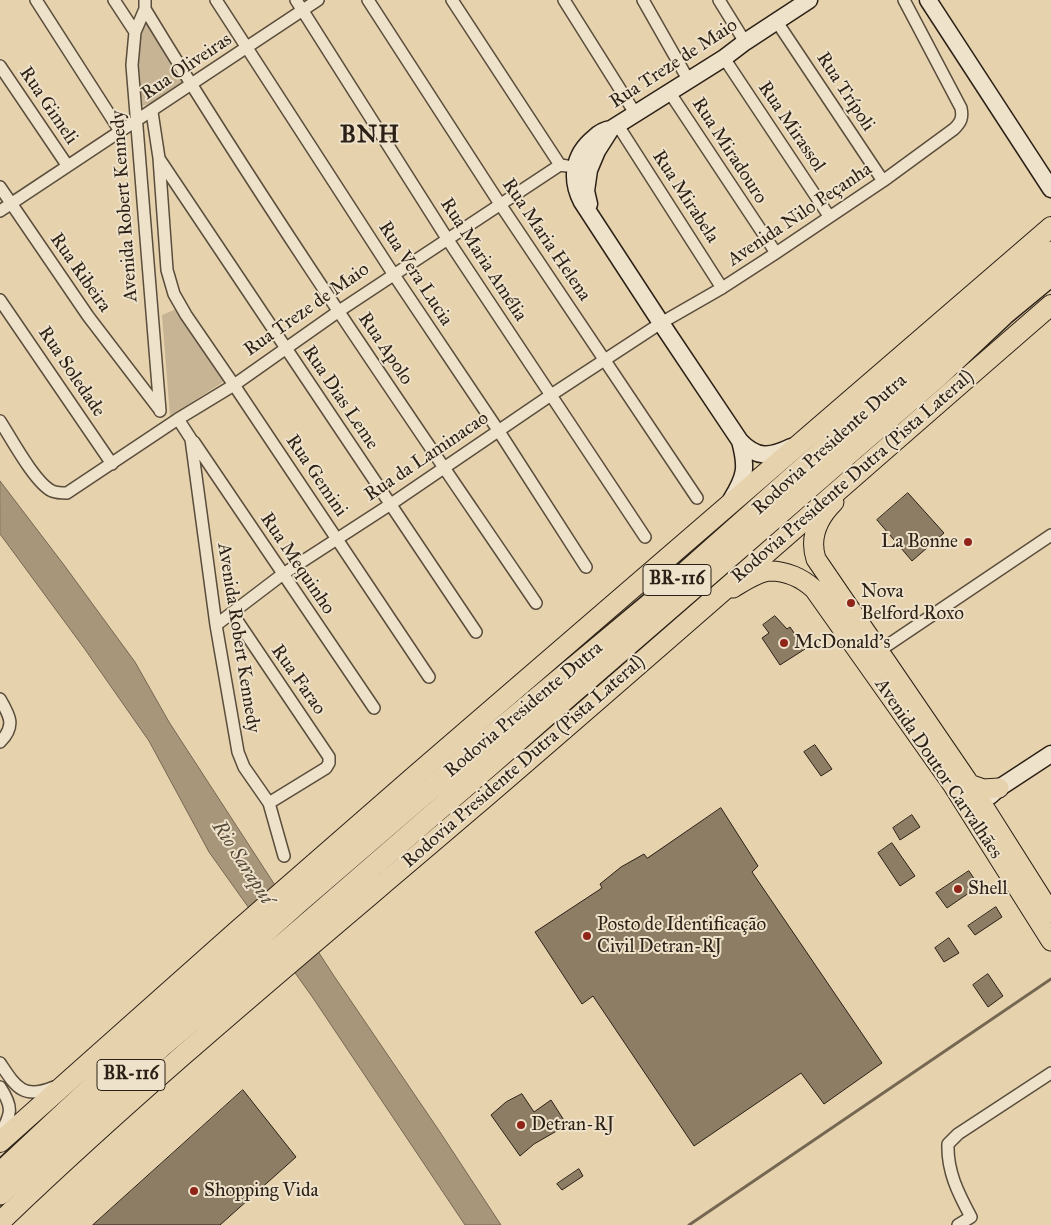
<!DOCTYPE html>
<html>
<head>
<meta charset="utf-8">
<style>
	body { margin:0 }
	canvas { display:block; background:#e6d2ad }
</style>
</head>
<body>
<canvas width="1051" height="1225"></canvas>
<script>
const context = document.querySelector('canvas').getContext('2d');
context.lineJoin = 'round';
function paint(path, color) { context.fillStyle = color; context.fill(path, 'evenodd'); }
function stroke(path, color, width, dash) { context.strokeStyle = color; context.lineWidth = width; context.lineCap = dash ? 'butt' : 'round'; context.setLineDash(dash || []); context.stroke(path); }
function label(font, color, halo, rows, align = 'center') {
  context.font = font + ' "IM FELL Great Primer",serif'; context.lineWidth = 4; context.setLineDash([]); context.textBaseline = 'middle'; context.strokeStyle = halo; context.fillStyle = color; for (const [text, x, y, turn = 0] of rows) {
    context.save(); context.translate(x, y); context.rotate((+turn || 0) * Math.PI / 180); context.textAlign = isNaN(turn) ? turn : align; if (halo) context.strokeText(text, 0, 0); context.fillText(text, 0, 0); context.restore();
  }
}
const green = new Path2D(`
	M144,17l40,64 -32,22 -10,3 -7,-67z
	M176,309l52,70 -58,37 -8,-101z`);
const water = new Path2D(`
	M0,481l64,84 71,97 34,60 165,254 106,156 61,93h-36l-152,-227 -104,-146 -60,-111 -65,-93 -84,-114z`);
const stream = new Path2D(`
	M689,1225l362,-246`);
const building = new Path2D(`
	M908,493l36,40 -32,28 -35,-41z
	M775,616l12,13 3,-2 15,22 -25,16 -18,-27 7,-5 -6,-8z
	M815,745l17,24 -11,7 -17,-24z
	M721,808l37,58 -6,6 130,191 -58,41 -23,-31 -107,73 -101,-150 -11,8 -47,-72 67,-44 -2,-4 21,-17 23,-13 3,4z
	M912,815l8,12 -20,13 -7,-12z
	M892,843l23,33 -15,10 -22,-33z
	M969,871l10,15 -32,22 -11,-15z
	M996,907l6,10 -27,18 -7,-9z
	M949,938l10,15 -15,9 -9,-14z
	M988,974l15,22 -15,11 -15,-22z
	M243,1090l53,67 -76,68h-127z
	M522,1094l12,18 17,-12 16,25 -33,19 -14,12 -29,-41 15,-13z
	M579,1169l4,7 -21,14 -5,-6z`);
const minor = new Path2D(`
	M36,0l84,131
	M114,0l21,32
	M145,0v9l-10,23 -3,33 28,346
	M216,0l178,275 104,155 88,137
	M296,0l152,240 197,297
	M368,0l132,204 197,294
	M452,0l108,165 7,1
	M564,0l71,113
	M643,0l46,81
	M719,0l26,42
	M145,9c123,203 258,398 391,594
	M777,22l106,159
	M724,58l105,158
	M0,66l67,99
	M670,93l106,160
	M152,112l7,46 8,112 7,24 12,21 48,70 195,292
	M617,124l105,164
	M160,160l316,472
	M0,187l88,129 71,93
	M0,211l318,-211
	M0,300l112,164
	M178,419l13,20 25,186 22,127 6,15 25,36 15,53
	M0,421c11,17 35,62 52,70 5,2 9,2 15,2l111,-74 56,-34 105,-74 221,-146
	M194,442l180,266
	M232,613l97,144v6l-3,5 -57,35
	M216,625l67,-51 108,-70 160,-109 110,-72 61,-35 54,-35 107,-72 71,-52c7,-7 9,-11 7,-21l-57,-108
	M879,651l172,-116
	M0,699c10,17 16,27 0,43
	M0,1063c16,24 23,37 54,24
	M0,1087c14,21 11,27 0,48
	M958,1225l13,-8c-13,-24 -24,-46 -23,-73l10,-10 93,-61`);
const secondary = new Path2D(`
	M928,0l123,189
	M611,129c-7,1 -12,4 -17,9 -21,17 -24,41 -12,64l79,121 79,118c17,18 30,16 51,6
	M589,204l-3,-13 3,-21 8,-19 14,-22 113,-71 21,-16 64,-42
	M731,500c15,-24 16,-33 9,-59
	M990,796l9,-8 52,-34`);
const primary = new Path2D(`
	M834,502c-16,16 -25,35 -18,57l151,221 84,133
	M733,588c10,-6 24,-16 37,-17 16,0 32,7 44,18l138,195 99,157
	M969,784l14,5 16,-1`);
const trunk = new Path2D(`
	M0,1142l236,-210 181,-158 634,-547
	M0,1222c150,-144 311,-276 469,-411 195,-167 388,-338 582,-506`);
const motorway = new Path2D(`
	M0,1173l106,-99 193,-172 188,-162 163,-136 253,-225 148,-127
	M0,1194l162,-148 103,-86 225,-195 82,-72 365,-316 67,-63 47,-39`);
const markers = [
	[968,542,5,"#8f2418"],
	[851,603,5,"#8f2418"],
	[784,643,5,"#8f2418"],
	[958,889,5,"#8f2418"],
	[587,936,5,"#8f2418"],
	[521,1125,5,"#8f2418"],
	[194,1191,5,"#8f2418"]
];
const shields = [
	[677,580,68],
	[131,1075,68]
];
const shieldNames = [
	["BR-116",677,580],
	["BR-116",131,1075]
];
const streetNames = [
	["Rua Treze de Maio",674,64,-33],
	["Rua Oliveiras",187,67,-34],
	["Rua Trípoli",845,92,57],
	["Rua Gimeli",48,106,56],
	["Rua Mirassol",791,127,56],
	["Rua Miradouro",729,151,57],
	["Rua Mirabela",685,197,57],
	["Avenida Robert Kennedy",125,206,-94],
	["Avenida Nilo Peçanha",800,215,-34],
	["Rua Maria Helena",546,240,56],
	["Rua Maria Amélia",483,260,57],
	["Rua Ribeira",80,273,55],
	["Rua Vera Lucia",415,274,57],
	["Rua Treze de Maio",307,310,-35],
	["Rua Apolo",385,349,56],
	["Rua Soledade",71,372,56],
	["Rua Dias Leme",340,398,56],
	["Rodovia Presidente Dutra",830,445,-42],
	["Rua da Laminacao",427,457,-34],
	["Rua Gemini",316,476,56],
	["Rodovia Presidente Dutra (Pista Lateral)",853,477,-41],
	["Rua Mequinho",297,564,56],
	["Avenida Robert Kennedy",238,638,81],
	["Rua Farao",298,680,55],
	["Rodovia Presidente Dutra",524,710,-40],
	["Rodovia Presidente Dutra (Pista Lateral)",524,762,-41],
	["Avenida Doutor Carvalhães",938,769,56]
];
const poiNames = [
	["La Bonne",958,542,"right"],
	["Nova",861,592],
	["Belford Roxo",861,614],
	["McDonald's",794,643],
	["Shell",968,889],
	["Posto de Identificação",597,925],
	["Civil Detran-RJ",597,947],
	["Detran-RJ",531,1125],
	["Shopping Vida",204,1191]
];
const waterNames = [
	["Rio Sarapuí",242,863,57]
];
const districtNames = [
	["BNH",370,136]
];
paint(green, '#c6b494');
paint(water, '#a7967a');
stroke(water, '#766752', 1);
stroke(stream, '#766752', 3);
paint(building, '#8d7d65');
stroke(building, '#2c2117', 1);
stroke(minor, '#5a4d3c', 14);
stroke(secondary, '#2c2117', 19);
stroke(primary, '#2c2117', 21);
stroke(trunk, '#2c2117', 22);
stroke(motorway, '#2c2117', 24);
stroke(minor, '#efe2ca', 11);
stroke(secondary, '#efe2ca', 16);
stroke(primary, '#e6d2ad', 19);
stroke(trunk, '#e6d2ad', 20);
stroke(motorway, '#e6d2ad', 21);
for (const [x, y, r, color] of markers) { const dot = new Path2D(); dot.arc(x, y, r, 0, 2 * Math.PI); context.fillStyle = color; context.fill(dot); stroke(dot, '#efe2ca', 2); }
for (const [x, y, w] of shields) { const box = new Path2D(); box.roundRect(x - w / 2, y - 15.5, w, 31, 4); context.fillStyle = '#efe2ca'; context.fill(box); stroke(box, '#2c2117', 1); }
label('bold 18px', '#2c2117', null, shieldNames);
label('19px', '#2c2117', '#efe2ca', streetNames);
label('19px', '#2c2117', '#efe2ca', poiNames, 'left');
label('italic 20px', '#574a3a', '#efe2ca', waterNames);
context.letterSpacing = '1px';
label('bold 24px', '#2c2117', '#efe2ca', districtNames);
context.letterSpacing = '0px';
</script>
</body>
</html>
